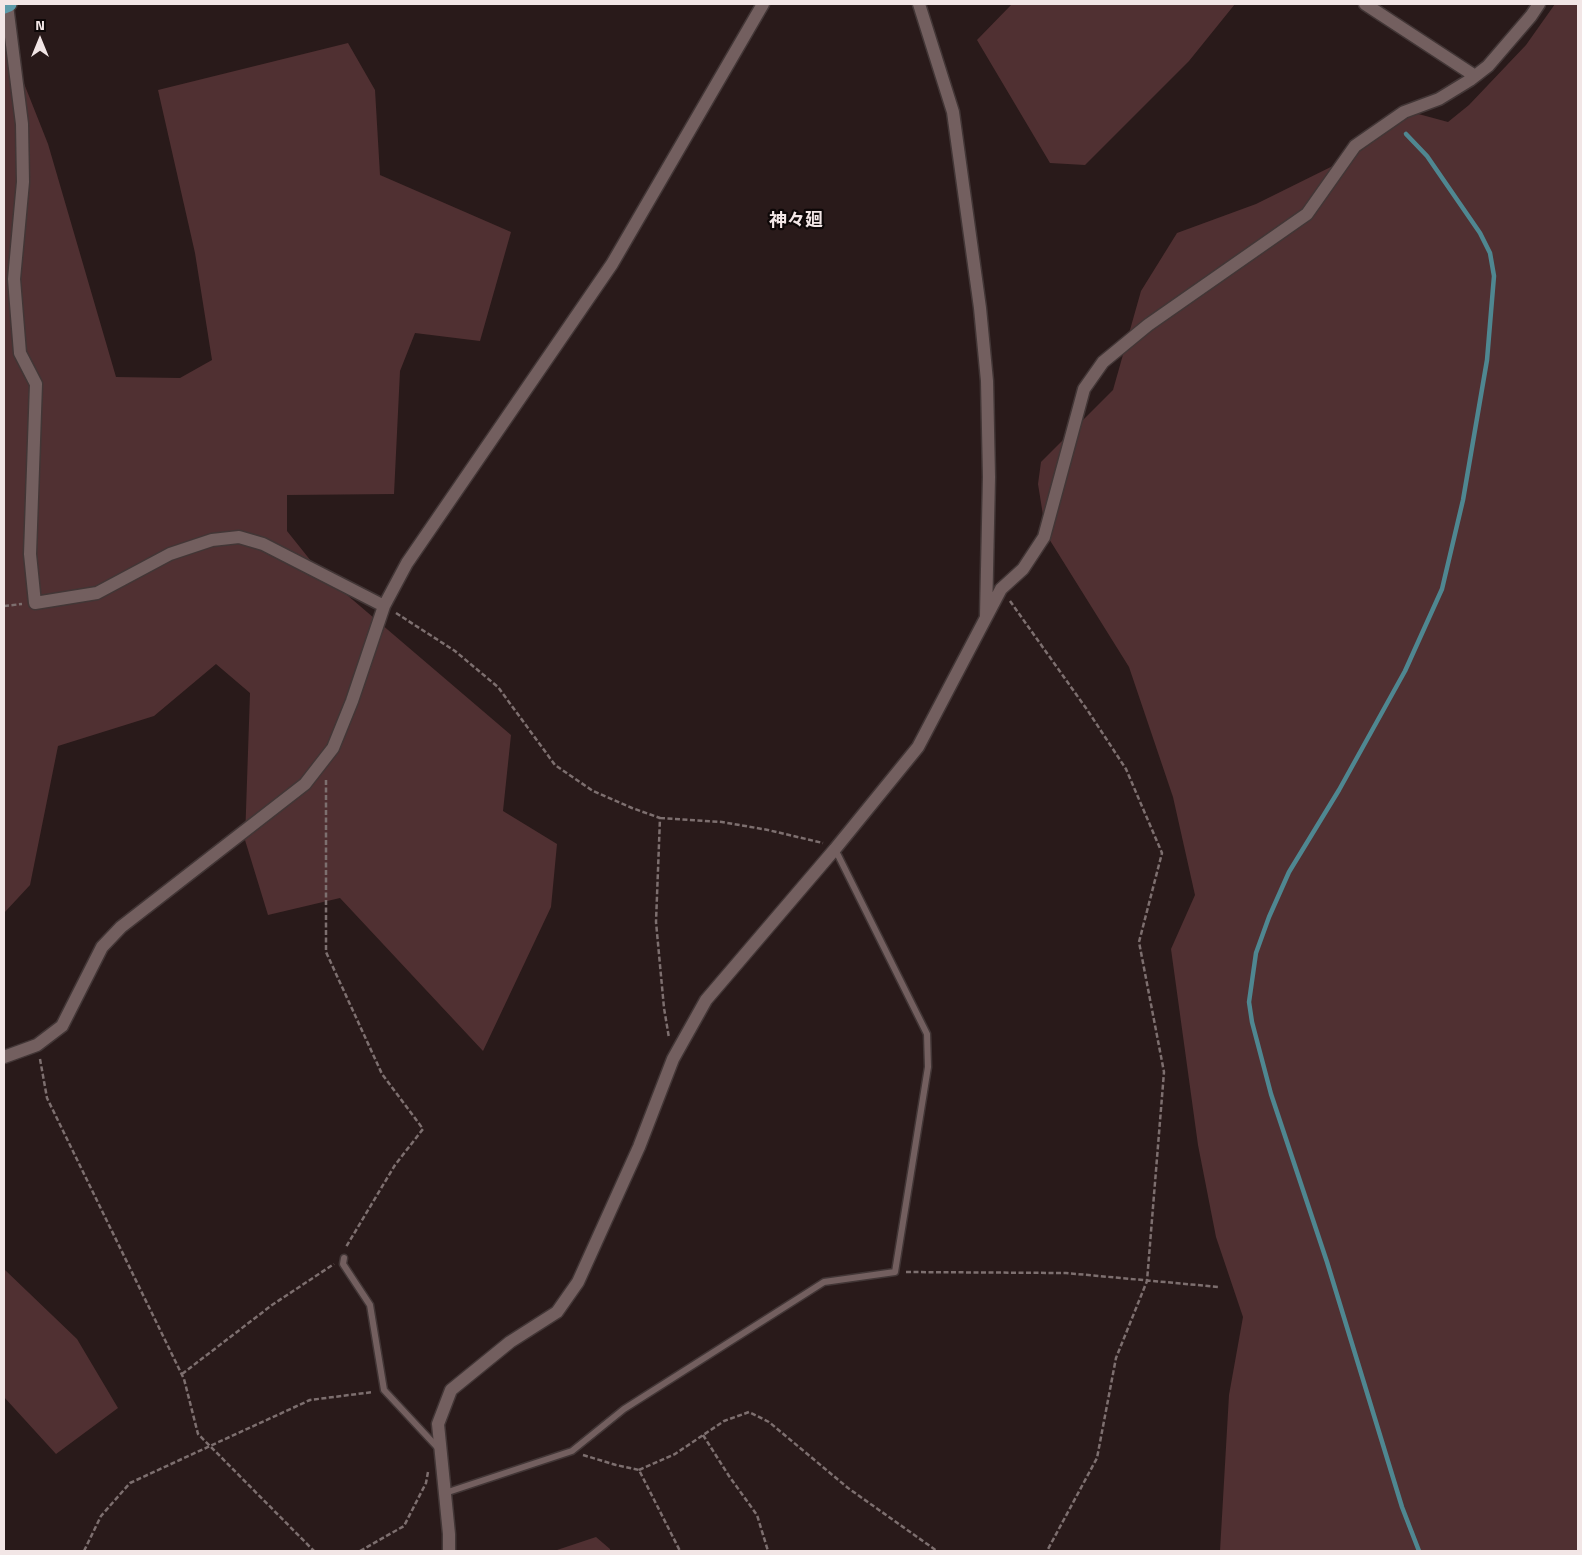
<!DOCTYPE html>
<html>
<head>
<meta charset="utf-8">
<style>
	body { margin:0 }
	#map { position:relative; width:1582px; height:1555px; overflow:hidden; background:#291a1a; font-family:"Titillium Web",sans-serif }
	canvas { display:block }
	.frame { position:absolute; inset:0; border:5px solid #f2e6e6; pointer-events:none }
	.north { position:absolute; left:15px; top:15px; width:50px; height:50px; -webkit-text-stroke:4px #0d0707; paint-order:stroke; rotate:0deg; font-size:14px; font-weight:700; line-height:20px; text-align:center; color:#f2e6e6 }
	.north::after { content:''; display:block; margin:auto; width:18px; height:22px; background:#f2e6e6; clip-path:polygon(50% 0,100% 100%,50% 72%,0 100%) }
</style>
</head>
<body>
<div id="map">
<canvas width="1582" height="1555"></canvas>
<div class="frame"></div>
<div class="north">N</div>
</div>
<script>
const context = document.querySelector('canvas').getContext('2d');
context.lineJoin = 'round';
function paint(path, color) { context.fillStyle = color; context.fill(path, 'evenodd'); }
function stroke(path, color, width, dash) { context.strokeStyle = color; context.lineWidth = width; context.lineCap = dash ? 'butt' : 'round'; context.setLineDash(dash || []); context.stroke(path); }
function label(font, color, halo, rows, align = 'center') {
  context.font = font + ' "Titillium Web","Noto Sans JP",sans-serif'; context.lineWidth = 4.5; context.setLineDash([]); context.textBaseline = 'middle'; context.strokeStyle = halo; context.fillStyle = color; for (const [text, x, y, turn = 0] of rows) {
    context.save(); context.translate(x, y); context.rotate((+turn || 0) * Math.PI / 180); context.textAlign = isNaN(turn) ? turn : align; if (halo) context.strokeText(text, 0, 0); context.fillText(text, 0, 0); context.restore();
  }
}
const green = new Path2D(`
	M1012,4h223l-46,57 -104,104 -35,-2 -73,-123z
	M1555,4h23v1547h-358l9,-156 14,-78 -27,-80 -18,-92 -27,-196 24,-54 -22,-98 -44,-130 -83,-133 -8,-50 3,-22 72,-72 28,-99 36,-58 79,-29 99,-49 56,-43 37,10 21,-17 57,-60z
	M4,33l44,111 68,233 64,1 32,-18 -17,-107 -37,-163 190,-47 27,47 5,85 131,57 -31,109 -65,-8 -15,38 -6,123 -107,1v36l32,40 192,164 -8,76 54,33 -6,63 -68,144 -143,-153 -72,17 -23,-75 5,-147 -34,-29 -62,52 -96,30 -28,139 -26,28z
	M4,1269l73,70 41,69 -62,46 -52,-57z
	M596,1537l14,12v2h-56z`);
const stream = new Path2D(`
	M1406,134l21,22 53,77 10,20 4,23 -7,84 -24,140 -21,89 -37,82 -66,119 -50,82 -20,45 -13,36 -7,49 3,20 19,72 56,168 75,245 17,44`);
const path = new Path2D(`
	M1010,601l78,110 38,58 36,84 -23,89 25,130 -17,209 -31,77 -19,100 -50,93
	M4,606l18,-2
	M396,613l59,38 43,36 57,78 38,26 39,17 28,10 -4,104 8,86 5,30
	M326,780v172l56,122 41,55 -28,36 -49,82
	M660,818l62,4 46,8 55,13
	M40,1059l7,39 137,281 14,55 12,12 100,-46 63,-8
	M906,1272l160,1 153,14
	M182,1374l90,-69 62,-41
	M703,1435l26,41 28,39 11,36
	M583,1455l33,10 23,5 41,81
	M639,1470l36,-16 49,-33 25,-9 20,10 79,66 89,63
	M84,1551l17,-35 29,-33 80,-37 104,105
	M360,1551l44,-25 22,-43 2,-11`);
const lane = new Path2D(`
	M344,1258l-1,6 27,41 14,85 54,58
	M445,1493l127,-42 52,-42 200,-127 71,-10 33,-205 -1,-33 -92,-185`);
const street = new Path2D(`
	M919,4l34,108 27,196 7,73 2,96 -3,139
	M1365,4l110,72
	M7,5l15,119 1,58 -9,97 6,74 16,31 -6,170 5,49 62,-10 73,-39 42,-14 27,-3 24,7 121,62
	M4,1057l33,-12 25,-19 40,-79 19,-20 184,-143 28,-36 19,-47 32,-95 23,-43 205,-299 151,-260
	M449,1551v-17l-11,-110 13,-34 59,-48 47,-30 21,-30 61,-135 34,-88 33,-59 129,-151 83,-102 83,-158 22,-20 21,-32 40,-148 19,-27 45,-37 159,-111 48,-68 49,-34 35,-13 31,-19 18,-14 43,-50 8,-12`);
const primary = new Path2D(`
	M4,6l5,-2`);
const quarterNames = [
	["神々廻",796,222]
];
paint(green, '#503032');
stroke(stream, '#4f8791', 4.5);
stroke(lane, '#423636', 9);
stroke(street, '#423636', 15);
stroke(primary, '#423636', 18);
stroke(path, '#7d6f6f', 2.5, [5, 2.5]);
stroke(lane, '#735f5f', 6);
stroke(street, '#735f5f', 12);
stroke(primary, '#5d9cab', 15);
label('bold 18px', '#f2e6e6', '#0d0707', quarterNames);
</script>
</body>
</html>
